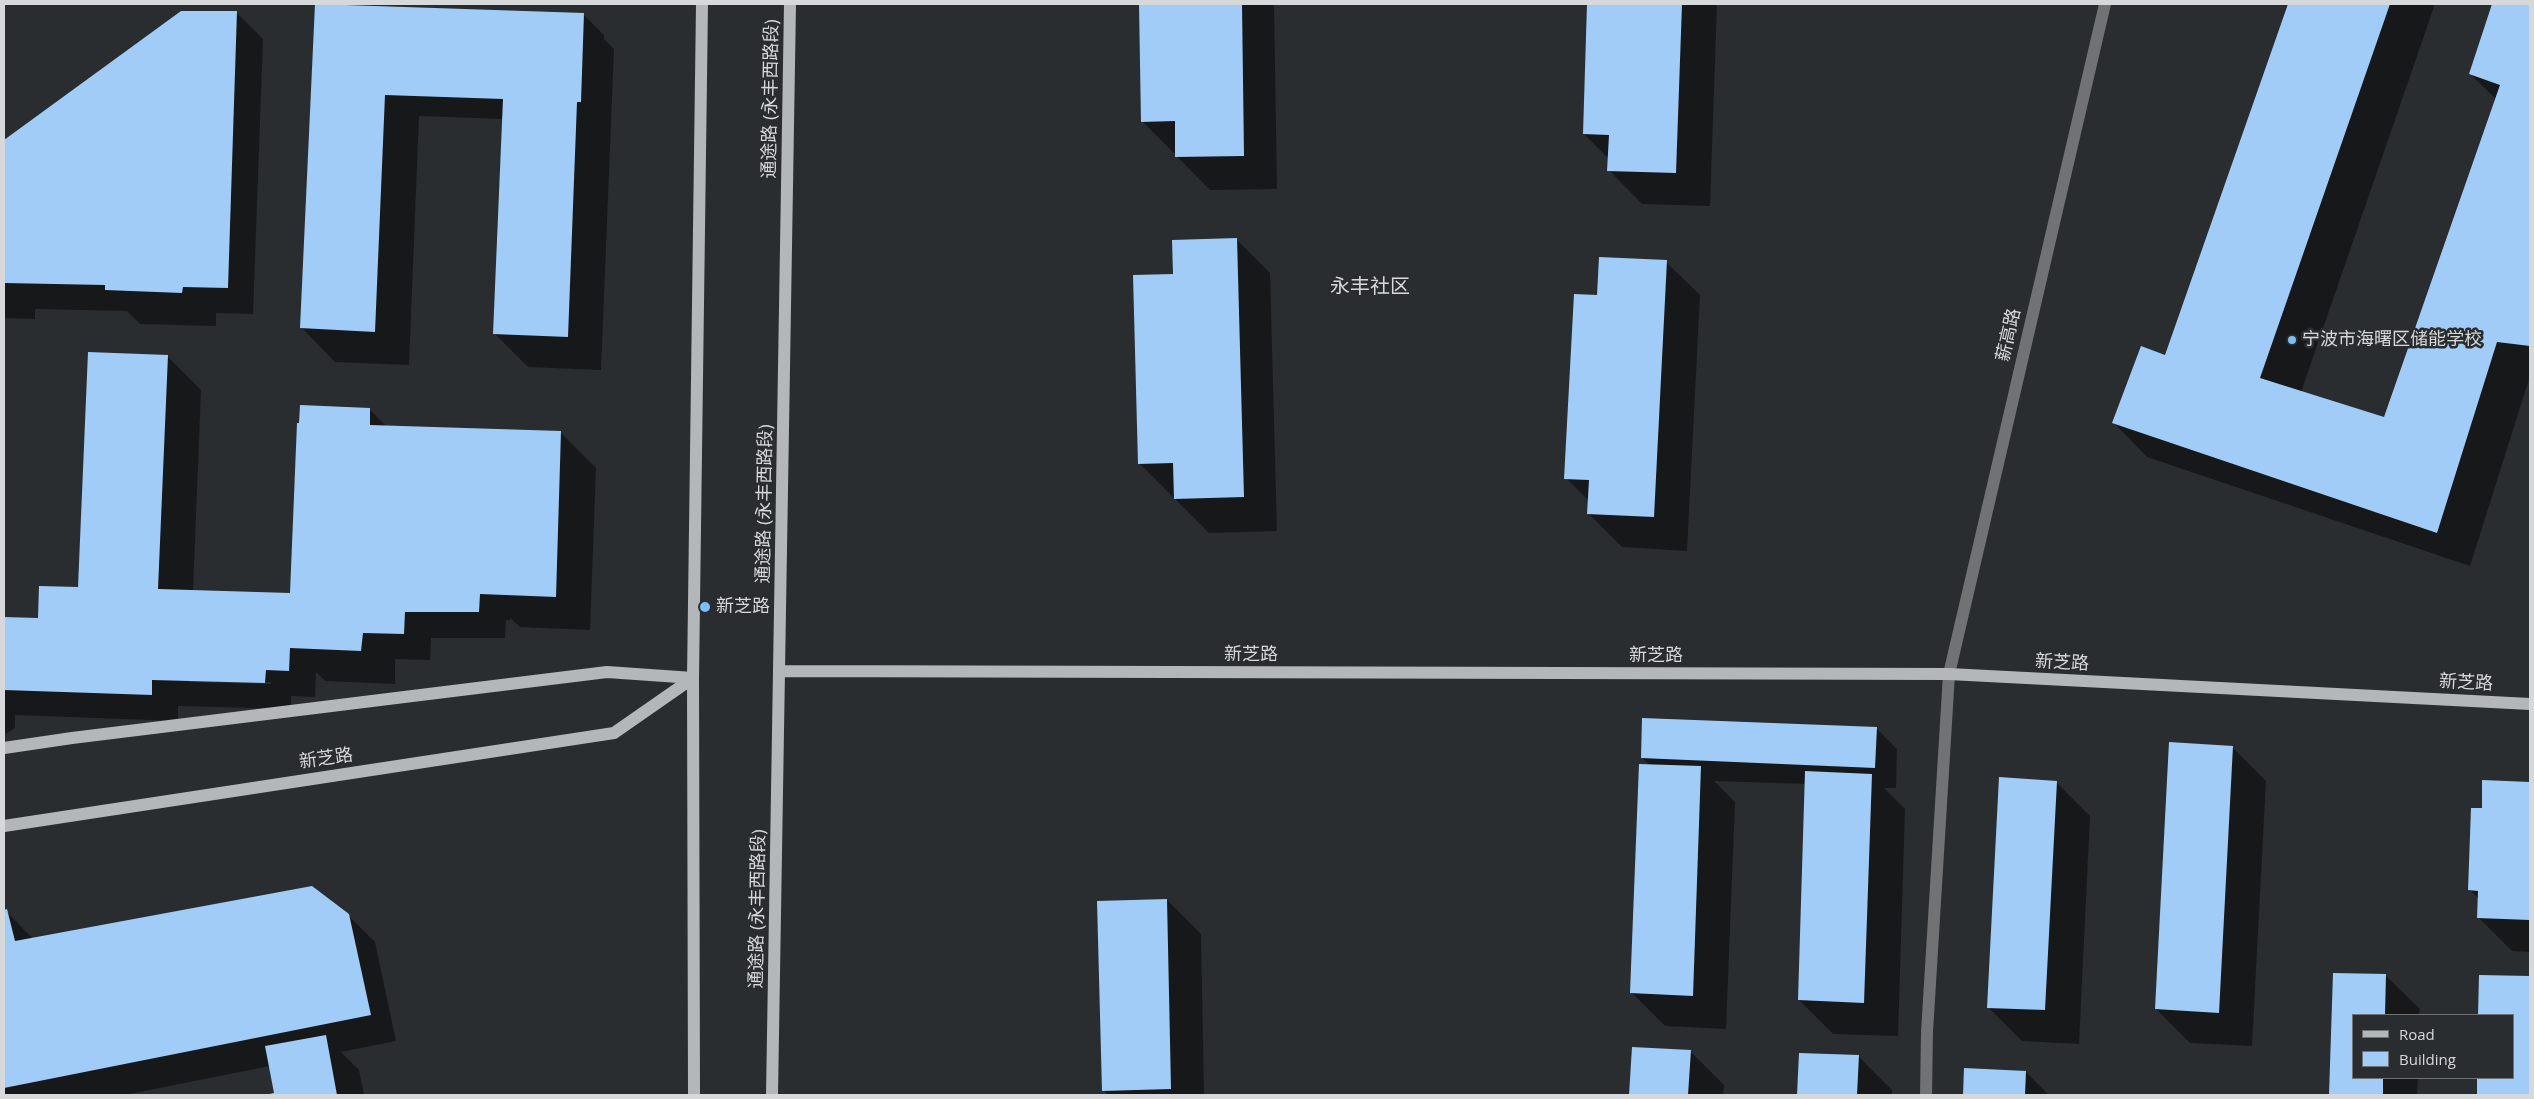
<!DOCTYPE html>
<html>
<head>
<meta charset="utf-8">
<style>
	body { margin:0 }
	#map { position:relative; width:2534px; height:1099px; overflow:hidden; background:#2a2d2f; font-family:"Open Sans",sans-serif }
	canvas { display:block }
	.frame { position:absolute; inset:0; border:5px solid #d7d8da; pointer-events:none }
	.legend { position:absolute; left:2352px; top:1014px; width:162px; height:65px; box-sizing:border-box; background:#2a2d2f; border:1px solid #6f7173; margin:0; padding:6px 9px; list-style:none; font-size:15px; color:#d7d8da }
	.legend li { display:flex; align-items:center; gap:10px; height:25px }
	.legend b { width:25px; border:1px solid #6f7173 }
</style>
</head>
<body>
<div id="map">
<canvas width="2534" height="1099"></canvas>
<div class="frame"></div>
<ul class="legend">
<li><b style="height:6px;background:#b4b7b9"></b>Road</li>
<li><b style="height:14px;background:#a1ccf8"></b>Building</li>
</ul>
</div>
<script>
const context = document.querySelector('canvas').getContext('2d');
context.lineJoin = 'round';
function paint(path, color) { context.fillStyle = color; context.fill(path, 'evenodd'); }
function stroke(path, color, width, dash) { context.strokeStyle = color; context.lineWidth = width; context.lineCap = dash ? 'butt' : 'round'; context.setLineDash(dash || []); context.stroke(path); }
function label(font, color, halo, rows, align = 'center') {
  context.font = font + ' "Open Sans","Noto Sans SC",sans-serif'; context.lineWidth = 5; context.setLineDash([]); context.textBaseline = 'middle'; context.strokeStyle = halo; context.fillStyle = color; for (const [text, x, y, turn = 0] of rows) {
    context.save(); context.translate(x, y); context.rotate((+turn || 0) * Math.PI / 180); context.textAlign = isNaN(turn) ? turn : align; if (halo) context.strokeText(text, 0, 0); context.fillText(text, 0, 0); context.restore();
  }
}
const shadow = new Path2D(`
	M1140,4h134l3,185 -67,1 -68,-69z
	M1589,4h128l-7,202 -68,-2 -33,-34v-11l-25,-25z
	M2289,4h146l-134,388 84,26 111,-319 -26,-25 24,-70h36v372l-60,190 -323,-109 -33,-34 51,-67z
	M316,6l267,8 21,21v4l10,10 -13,321 -73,-3 -34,-34 9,-214 -84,-3 -10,249 -74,-3 -33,-34z
	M181,13h56l26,26 -10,275 -37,-1v13l-76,-2 -13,-13 -92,-2v10l-31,-1v-177z
	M1236,239l34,34 7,258 -68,2 -70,-70z
	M1666,262l34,33 -13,256 -65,-4 -34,-34 1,-12 -23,-23 32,-182z
	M168,357l33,33 -8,201 100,3 77,-184 17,17 175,7 34,34 -6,162 -70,-3 -10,-9v2h-4l-1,18h-74l-1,22 -35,-1v25l-70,-3 -9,-9 -1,25 -24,-1v13l-113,-3v15l-163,-6v13l-11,7v-116h35l40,-31zM189,680l82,2v2l-82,-2z
	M1876,728l21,21 -1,39h-12l21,21 -7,227 -65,-2 -34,-34 7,-216 -92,-3 21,21 -9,227 -61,-3 -34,-34 20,-226 -9,-8z
	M2232,747l34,34 -14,265 -62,-3 -34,-34z
	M2483,781l47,2v169l-18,-1 -34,-34 1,-18 -9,-9 13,-81z
	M2056,782l34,34 -11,228 -57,-3 -34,-34z
	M1167,900l34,34 3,161h-95l-6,-5z
	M4,911h2l27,28 315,-24 27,27 21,99 -55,11 18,18 5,25h-97l8,-1 -5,-28 -146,29h-120z
	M2334,974l52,2 34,33 -1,6h-66v63h65l-1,17h-87z
	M2480,976l50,1v118h-52v-17h35v-63h-34z
	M1633,1048l57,3 34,34 -1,10h-93z
	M1800,1054l58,2 34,34v5h-93z
	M1965,1069l61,3 23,23h-85z`);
const building = new Path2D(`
	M315,4l269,9 -3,89h-4l-9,235 -75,-3 10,-235 -118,-4 -10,237 -75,-4z
	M1139,4h103l2,152 -69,1v-36l-34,1z
	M1587,4h95l-6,169 -69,-2 2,-36 -26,-1z
	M2288,4h102l-130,374 124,39 116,-332 -31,-11 23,-70h38v342l-33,-4 -60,191 -325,-110 29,-77 24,9z
	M181,11h56l-9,277 -45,-1 -1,6 -77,-3v-5l-101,-2v-143z
	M1237,238l7,259 -70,2 -1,-36 -35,1 -5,-189 40,-1 -1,-34z
	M1599,257l68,3 -13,257 -67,-3 2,-34 -25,-1 10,-185 23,1z
	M88,352l80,3 -10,234 132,4 7,-170h2l1,-18 70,3v17l191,6 -5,166 -76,-3 -1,18h-74l-1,22 -41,-1 -2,18 -71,-3 -1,23 -23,-1 -1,13 -113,-3v15l-148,-5v-73l34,1 1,-32 39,1z
	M1642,718l235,9 -2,41 -234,-10z
	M2169,742l64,4 -14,267 -64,-4z
	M1639,764l62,2 -8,230 -63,-3z
	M1805,771l67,3 -8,229 -66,-3z
	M1999,777l58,4 -12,229 -58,-2z
	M2482,780l48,2v138l-53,-2 1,-27 -10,-1 3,-82h11z
	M312,886l37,28 22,101 -367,73v-178l3,-1 8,32z
	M1167,899l4,190 -69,2 -5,-190z
	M2333,973l53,1 -1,41h-32v63h30v17h-54z
	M2479,975l51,1 -1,119h-52v-17h36v-63h-35z
	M326,1035l11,60h-72l9,-2 -9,-47z
	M1632,1047l59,3 -3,45h-59z
	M1799,1053l60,2 -2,40h-60z
	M1964,1068l62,3 -1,24h-62z`);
const minor = new Path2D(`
	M1926,1095l1,-63 22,-358 156,-670`);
const major = new Path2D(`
	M781,671l1168,3 581,30
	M4,748l68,-10 535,-66 86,6
	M4,826l610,-93 79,-55
	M694,1095l-1,-417 9,-674
	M772,1095l18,-1091`);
const markers = [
	[2292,340,5,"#7fbdfa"],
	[705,607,6,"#7fbdfa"]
];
const streetNames = [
	["通途路 (永丰西路段)",771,99,-89],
	["薪高路",2009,335,-77],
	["通途路 (永丰西路段)",765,504,-89],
	["新芝路",1251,655],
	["新芝路",1656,656],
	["新芝路",2062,663,3],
	["新芝路",2466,683,3],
	["新芝路",326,759,-8],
	["通途路 (永丰西路段)",758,909,-89]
];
const poiNames = [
	["宁波市海曙区储能学校",2302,340],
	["新芝路",716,607]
];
const quarterNames = [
	["永丰社区",1370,287]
];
paint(shadow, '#0007');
paint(building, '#a1ccf8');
stroke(minor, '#707273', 12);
stroke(major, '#b4b7b9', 12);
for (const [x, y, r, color] of markers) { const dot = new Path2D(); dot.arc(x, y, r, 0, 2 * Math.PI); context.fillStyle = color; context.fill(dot); stroke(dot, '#2a2d2f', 2); }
label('18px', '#d7d8da', '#2a2d2f', streetNames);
label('18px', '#d7d8da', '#2a2d2f', poiNames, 'left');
label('20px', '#d7d8da', '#2a2d2f', quarterNames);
</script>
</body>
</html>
